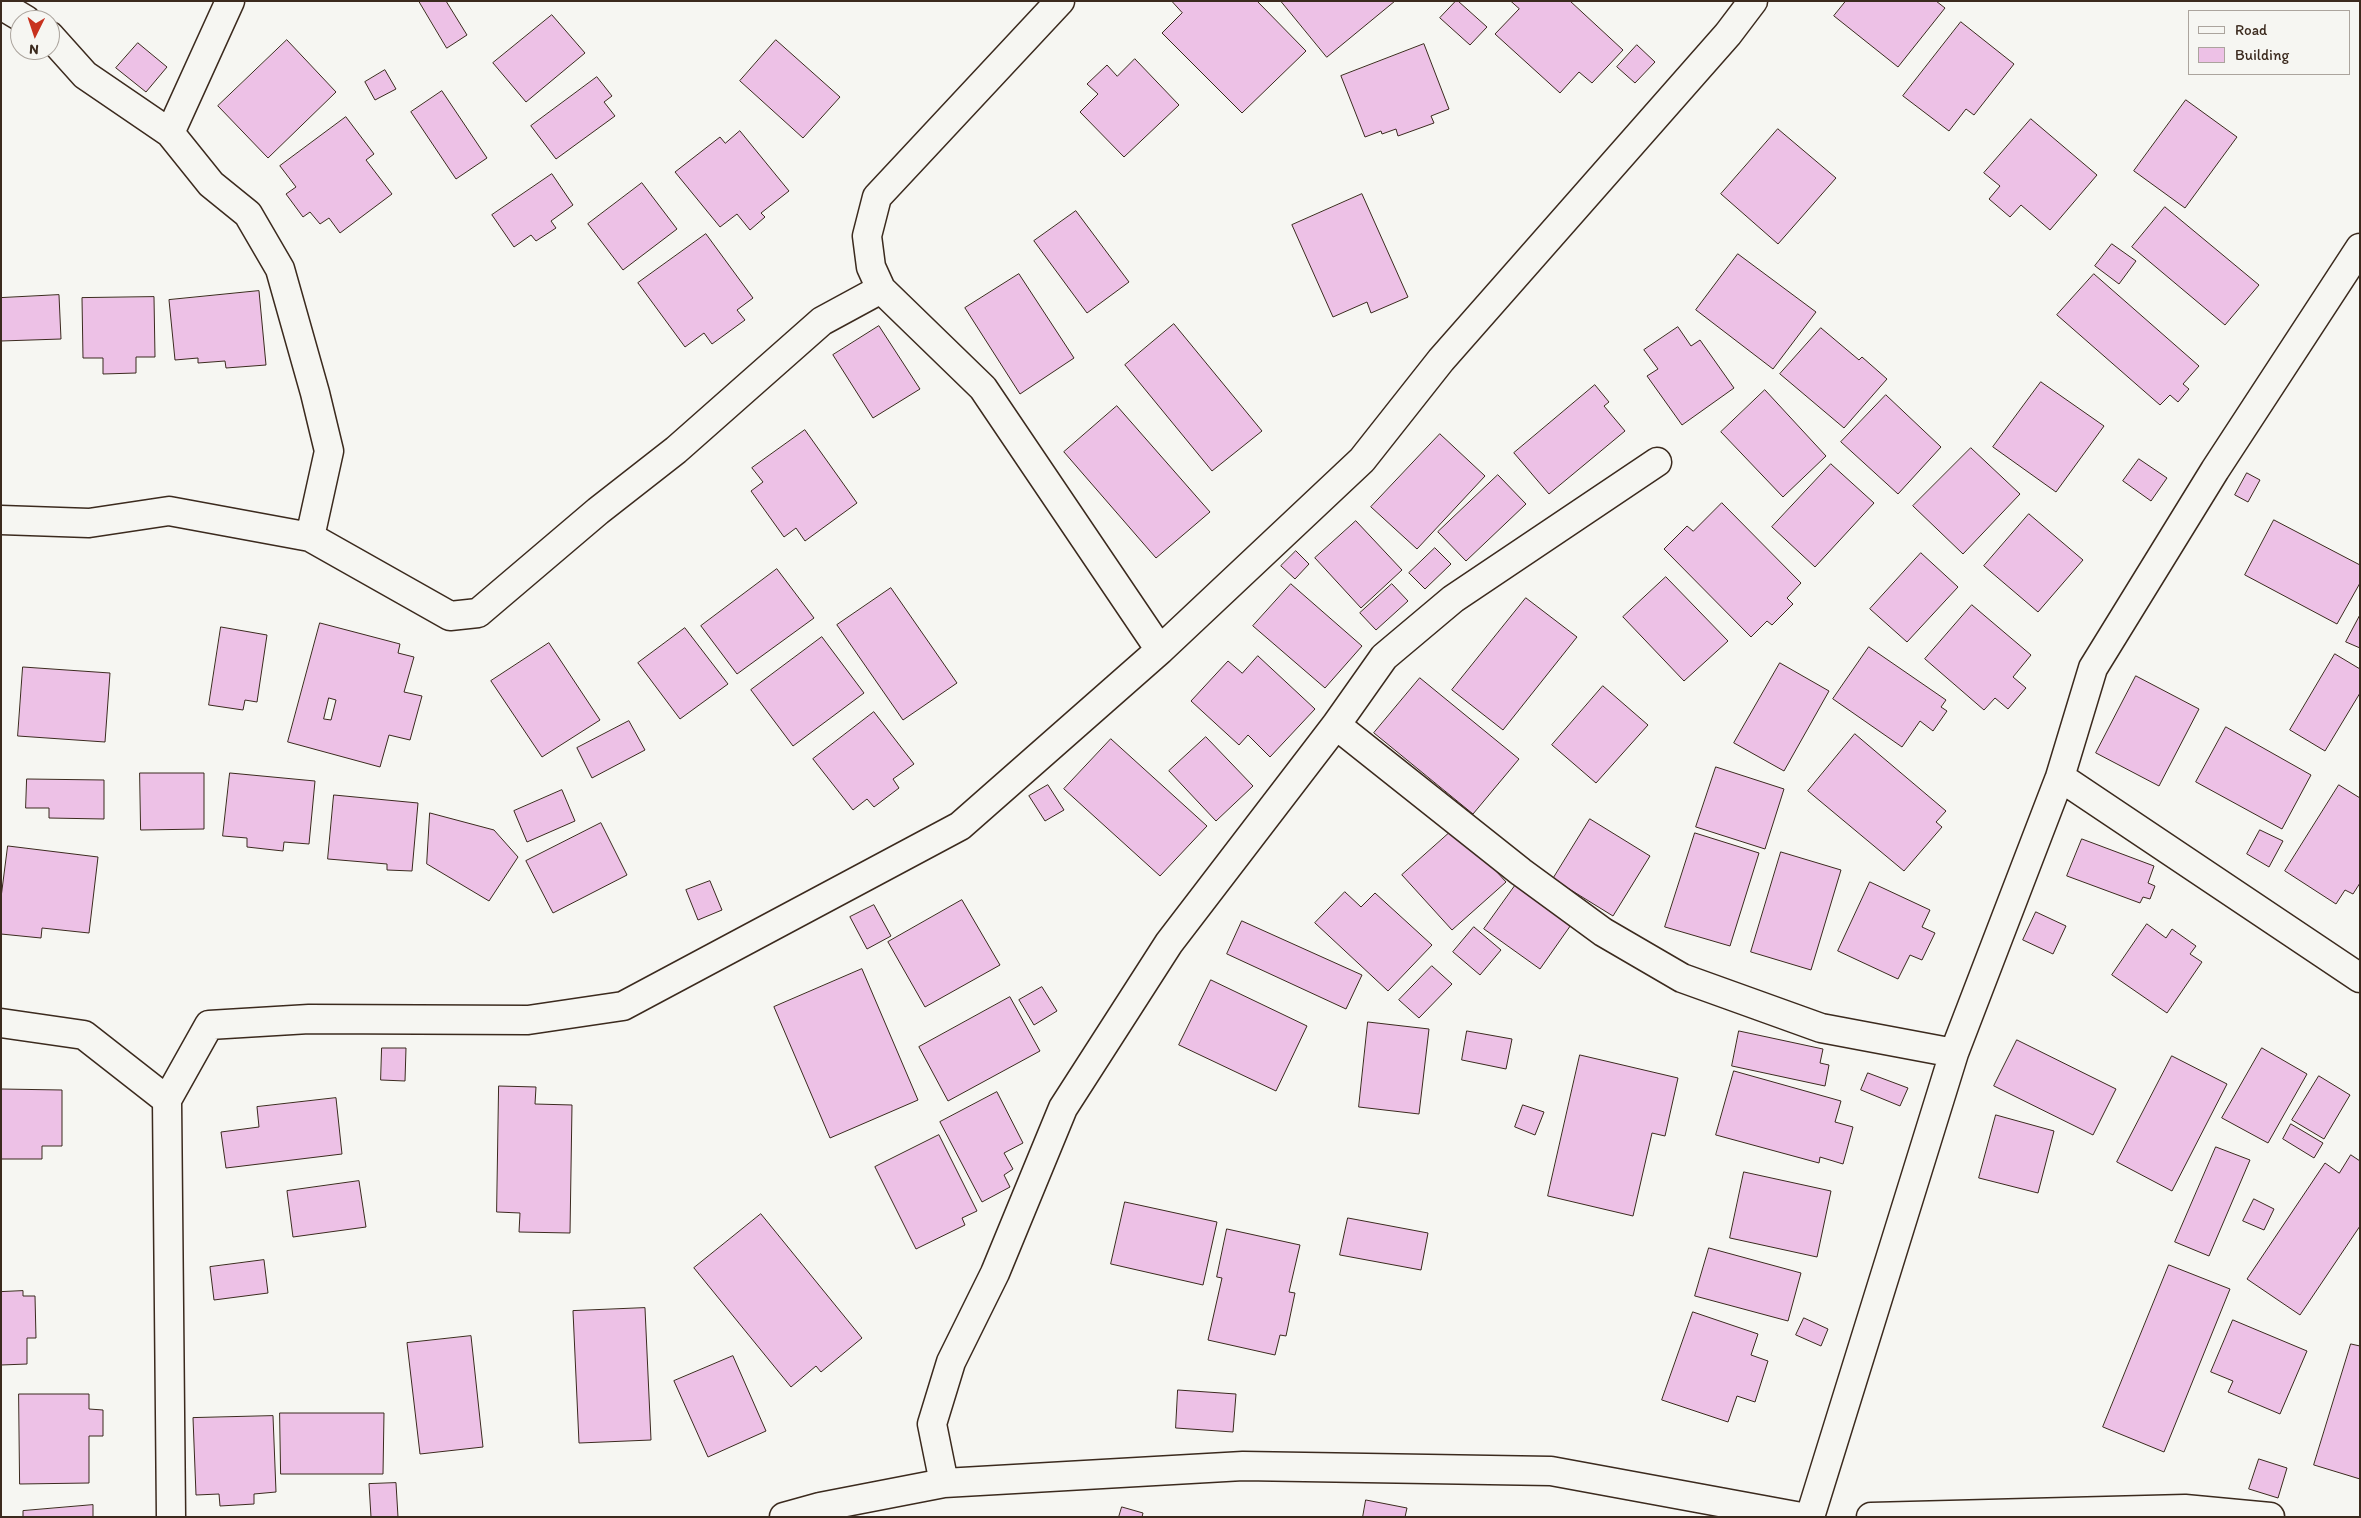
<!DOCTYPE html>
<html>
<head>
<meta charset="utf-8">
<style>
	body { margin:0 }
	#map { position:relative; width:2361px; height:1518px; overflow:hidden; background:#f6f6f2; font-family:Itim,sans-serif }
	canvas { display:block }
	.frame { position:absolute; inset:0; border:2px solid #3b2a1e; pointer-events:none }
	.legend { position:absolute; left:2188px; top:10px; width:162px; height:65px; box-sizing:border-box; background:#f6f6f2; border:1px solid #aba49d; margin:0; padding:6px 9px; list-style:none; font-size:15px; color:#3b2a1e }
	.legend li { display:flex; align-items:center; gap:10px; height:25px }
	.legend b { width:25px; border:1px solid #aba49d }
	.north { position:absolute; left:10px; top:10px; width:50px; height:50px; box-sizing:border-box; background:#f6f6f2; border:1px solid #aba49d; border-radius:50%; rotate:184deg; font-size:14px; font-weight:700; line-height:20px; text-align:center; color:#3b2a1e }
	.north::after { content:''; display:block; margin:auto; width:18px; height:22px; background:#c8321e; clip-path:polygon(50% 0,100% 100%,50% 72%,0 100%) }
</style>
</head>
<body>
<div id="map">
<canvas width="2361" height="1518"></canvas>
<div class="frame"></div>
<ul class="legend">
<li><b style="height:6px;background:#f6f6f2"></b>Road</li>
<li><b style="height:14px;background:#edc1e6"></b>Building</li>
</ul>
<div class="north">N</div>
</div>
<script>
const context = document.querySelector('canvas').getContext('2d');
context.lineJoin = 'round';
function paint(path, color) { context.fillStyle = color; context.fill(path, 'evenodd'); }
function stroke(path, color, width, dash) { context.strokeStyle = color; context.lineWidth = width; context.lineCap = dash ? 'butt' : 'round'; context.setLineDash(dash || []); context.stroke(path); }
const building = new Path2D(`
	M419,1h27l21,34 -20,13z
	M1172,1h85l49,50 -64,62 -80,-80 20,-20z
	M1281,1h114l-68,56z
	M1456,1h2l29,26 -17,18 -30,-27z
	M1511,1h59l53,49 -31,33 -13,-11 -19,21 -65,-59 24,-25z
	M1846,1h90l9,7 -47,59 -64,-51z
	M552,15l33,38 -59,49 -33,-39z
	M1961,22l53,42 -40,51 -8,-6 -17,22 -46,-35z
	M287,40l49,52 -68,66 -50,-52z
	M776,40l64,57 -37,41 -63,-57z
	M138,43l29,24 -21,25 -30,-24z
	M1424,44l25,65 -18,7 3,7 -36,13 -2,-7 -14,5 -1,-3 -16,6 -24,-61z
	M1637,45l18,17 -20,21 -18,-16z
	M1135,59l44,46 -55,52 -44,-45 18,-18 -11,-10 20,-19 10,11z
	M385,70l11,19 -21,11 -10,-18z
	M597,77l15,19 -8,6 11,14 -59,43 -25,-33z
	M442,91l45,67 -31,21 -45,-67z
	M2186,100l51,37 -52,71 -51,-37z
	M346,117l28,37 -8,6 26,34 -52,39 -11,-15 -9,6 -10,-12 -7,5 -17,-23 10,-7 -16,-21z
	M2031,119l66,56 -47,55 -29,-25 -11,12 -21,-18 11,-13 -16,-13z
	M1778,129l58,49 -58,66 -57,-50z
	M740,131l49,60 -28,22 4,4 -15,13 -13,-16 -17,13 -45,-55 45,-35 5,6z
	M552,174l21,31 -22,16 5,7 -20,13 -5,-6 -17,12 -22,-32z
	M642,183l35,46 -54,41 -35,-46z
	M1362,194l46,103 -37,16 -4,-11 -34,15 -41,-92z
	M2165,207l94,78 -34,40 -93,-78z
	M1076,211l53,71 -42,31 -53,-72z
	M706,234l47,64 -16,12 8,10 -33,24 -8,-11 -19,14 -47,-64z
	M2112,244l24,17 -17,23 -24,-18z
	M1738,254l78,58 -43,57 -77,-59z
	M1019,274l55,84 -54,36 -55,-86z
	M2094,274l105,92 -16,18 6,5 -11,13 -8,-7 -10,10 -103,-90z
	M259,291l7,74 -40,3 -1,-7 -27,2v-5l-23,2 -6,-60z
	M59,295l2,44 -60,2v-43z
	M154,297l1,60h-19v16l-33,1v-16h-20l-1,-60z
	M1174,324l88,107 -50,40 -87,-106z
	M879,326l41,63 -47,29 -40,-63z
	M1678,327l13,19 9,-6 34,48 -52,37 -35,-49 11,-7 -14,-19z
	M1821,328l38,32 3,-3 25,22 -43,49 -64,-54z
	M2041,382l63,44 -48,66 -63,-45z
	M1595,385l14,17 -5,4 21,25 -76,63 -35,-41z
	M1765,390l61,66 -43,41 -62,-65z
	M1886,395l55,52 -43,47 -57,-52z
	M1117,406l93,106 -54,46 -92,-106z
	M805,430l52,73 -52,38 -9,-13 -12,9 -33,-46 12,-9 -11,-14z
	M1440,434l45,42 -68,73 -46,-42z
	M1971,448l49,46 -57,60 -50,-48z
	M2139,459l28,19 -16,23 -28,-20z
	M1831,464l43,39 -59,64 -43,-40z
	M2247,473l13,7 -12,22 -13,-7z
	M1498,475l28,29 -60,57 -28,-29z
	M1722,503l79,80 -14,15 6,6 -21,21 -5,-4 -16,16 -87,-88 23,-23 6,5z
	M2029,514l54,46 -45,52 -54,-46z
	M2274,520l86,45v18l-23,41 -92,-49z
	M1356,521l46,49 -41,38 -46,-50z
	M1435,548l16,16 -26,25 -16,-16z
	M1296,551l13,13 -14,15 -14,-13z
	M1921,553l37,34 -51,55 -37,-33z
	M777,569l37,49 -77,56 -36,-48z
	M1666,577l62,64 -44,40 -61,-64z
	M1291,584l71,62 -37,42 -72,-62z
	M1392,584l16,17 -32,29 -16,-17z
	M891,588l66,95 -54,37 -66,-95z
	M1526,598l51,39 -74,93 -51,-40z
	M1972,605l59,50 -18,22 13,11 -18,21 -13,-11 -11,12 -59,-51z
	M2360,615v33l-14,-6z
	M320,623l80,21 -2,9 16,4 -10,35 18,4 -12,44 -21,-5 -9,32 -92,-25zM329,698l7,2 -5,20 -7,-1z
	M221,627l46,8 -10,67 -12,-2 -2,10 -34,-5z
	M685,628l43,56 -48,35 -42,-56z
	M822,637l42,56 -71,53 -42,-56z
	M549,643l51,77 -58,37 -51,-76z
	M1869,647l77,53 -5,7 6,4 -14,20 -13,-10 -18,26 -69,-48z
	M2335,654l25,15v24l-35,58 -35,-21z
	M1258,656l57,53 -45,48 -22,-22 -9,10 -48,-44 37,-40 14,12z
	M1780,663l49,28 -45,80 -50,-28z
	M23,667l87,6 -5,69 -87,-6z
	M2136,676l63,33 -40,77 -63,-33z
	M1420,678l99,81 -46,55 -99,-81z
	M1603,686l45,39 -52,58 -44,-38z
	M874,712l40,52 -21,15 6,9 -25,19 -7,-8 -14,11 -40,-51z
	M629,721l16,29 -53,28 -15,-30z
	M2226,727l85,48 -29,54 -86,-47z
	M1855,734l91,77 -10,11 6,5 -38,44 -96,-80z
	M1206,737l47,49 -37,35 -47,-50z
	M1111,739l96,87 -47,50 -96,-87z
	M1716,767l68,22 -19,60 -69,-22z
	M140,773h64v56l-63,1z
	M230,773l85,8 -6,63 -25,-2 -1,9 -36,-4v-9l-24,-2z
	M27,779l77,1v39l-55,-1v-10h-23z
	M1048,785l16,25 -19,11 -16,-25z
	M2339,785l21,13v85l-7,11 -8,-4 -9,14 -51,-33z
	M562,790l13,31 -48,21 -13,-31z
	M334,795l84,8 -6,68 -25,-1v-6l-59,-5z
	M430,813l64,17 24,27 -29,44 -62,-37z
	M1590,819l60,37 -37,60 -60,-37z
	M601,823l26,52 -74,38 -27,-52z
	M1456,827l50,55 -54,48 -50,-55z
	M2260,830l23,11 -14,26 -22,-13z
	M1695,833l64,20 -29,93 -65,-19z
	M2082,839l72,27 -6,17 7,3 -5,13 -7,-2 -3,6 -73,-27z
	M8,846l90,11 -9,76 -47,-5 -1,10 -40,-4v-36z
	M1781,852l60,18 -30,100 -60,-18z
	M710,881l12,29 -24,10 -12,-30z
	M1870,882l60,28 -8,17 13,6 -13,27 -12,-5 -12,24 -60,-28z
	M1517,883l56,39 -33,47 -56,-40z
	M1345,892l16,15 14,-14 57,52 -44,46 -73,-68z
	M962,900l38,65 -75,42 -37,-65z
	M874,905l17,31 -24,13 -17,-32z
	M2036,912l30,14 -13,28 -30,-14z
	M1242,921l120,54 -16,34 -119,-55z
	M2147,924l19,14 6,-9 24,17 -6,8 12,8 -35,51 -55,-38z
	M1474,927l27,23 -21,25 -27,-23z
	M1432,966l20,18 -33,34 -20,-18z
	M862,969l56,131 -88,38 -56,-131z
	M1211,980l96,46 -31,65 -97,-46z
	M1042,987l15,24 -23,14 -15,-25z
	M1010,997l30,54 -92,50 -29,-54z
	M1368,1022l61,7 -10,85 -60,-7z
	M1467,1031l45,8 -6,30 -44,-9z
	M1739,1031l84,18 -3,14 9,2 -4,21 -93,-20z
	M2017,1040l99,49 -23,46 -99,-49z
	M382,1048h24l-1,33 -24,-1z
	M2262,1048l45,26 -39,69 -46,-25z
	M1580,1055l98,23 -13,58 -13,-3 -19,83 -85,-20z
	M2172,1056l55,28 -55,107 -55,-29z
	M1734,1071l107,30 -6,21 18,5 -10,37 -23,-7 -1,6 -103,-28z
	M1868,1073l40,15 -8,18 -39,-16z
	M2319,1076l31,19 -26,44 -32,-19z
	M499,1086l37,1 -1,17 37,1 -2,128 -51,-1 1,-19 -23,-1z
	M1,1089l61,1v56h-20v13h-41z
	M997,1092l26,51 -19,10 9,16 -9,6 6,12 -28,15 -42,-80z
	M336,1098l6,56 -116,14 -5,-36 38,-5 -2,-20z
	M1523,1105l21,7 -9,23 -20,-8z
	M1996,1115l58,16 -16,62 -59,-15z
	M2291,1124l32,19 -9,15 -31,-19z
	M939,1135l38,76 -15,7 3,7 -49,24 -41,-82z
	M2216,1147l34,13 -41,96 -34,-14z
	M2351,1155l9,6v65l-60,89 -53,-36 78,-116 14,10z
	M1744,1172l87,19 -14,66 -87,-19z
	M359,1181l7,46 -73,10 -6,-46z
	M2254,1199l20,10 -10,21 -21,-9z
	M1125,1202l92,20 -14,63 -92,-21z
	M761,1214l101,124 -41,34 -5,-6 -25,21 -97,-119z
	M1348,1218l80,15 -7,37 -81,-15z
	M1227,1229l73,16 -11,47 6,1 -9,43 -6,-1 -5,20 -67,-15 14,-62 -5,-1z
	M1709,1248l92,25 -13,48 -93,-25z
	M264,1260l4,33 -54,7 -4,-33z
	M2169,1265l61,24 -66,163 -61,-25z
	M23,1291v5h12l1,42h-9v26l-26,1v-73z
	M645,1308l6,132 -72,3 -6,-132z
	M1693,1312l65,22 -7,21 17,6 -13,41 -18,-6 -9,26 -66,-22z
	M1804,1318l24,11 -7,17 -25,-11z
	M2233,1320l74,31 -27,63 -52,-22 5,-11 -22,-9z
	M471,1336l12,111 -63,7 -13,-111z
	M2351,1344l9,2v133l-46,-14z
	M733,1356l33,75 -58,26 -34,-76z
	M1178,1390l58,4 -3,38 -57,-4z
	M19,1394h70v15l14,1v26h-14v47l-69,1z
	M280,1413h104l-1,61h-102z
	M273,1416l3,76 -22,2v10l-34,2 -1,-12 -23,1 -3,-77z
	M2259,1459l28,9 -9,30 -29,-9z
	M396,1483l2,34h-27l-2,-33z
	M1366,1500l41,8 -2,9h-42z
	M93,1505v12h-70v-6z
	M1122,1507l21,6 -1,4h-23z`);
const minor = new Path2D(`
	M1060,1l-183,196 -10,39 4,31 10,22 102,99 177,262
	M1,5l25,15
	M50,36l35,39 85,58 41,51 37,30 32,55 35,124 14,58 -19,86
	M170,133l60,-132
	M1,520l88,3 80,-12 141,26 140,79 28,-3 120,-102 78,-61 146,-129 59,-32
	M1336,725l185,147 82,60 79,46 139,50 133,25
	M2060,777l300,201
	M1,1023l83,12 83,65
	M944,1483l-12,-59 19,-62 44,-89 68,-165 106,-165 167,-218 48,-68 69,-58 204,-137
	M171,1517l-4,-417 42,-75 100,-6 219,1 95,-14 337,-180 200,-176 202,-190 79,-100 287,-326 25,-33
	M784,1517l36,-10 124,-24 299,-17 308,5 250,46
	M1810,1517l144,-464 106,-276 33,-109 122,-198 145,-222
	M1871,1517l314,-8 85,8`);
paint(building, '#edc1e6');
stroke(building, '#3b2a1e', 1);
stroke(minor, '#3b2a1e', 31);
stroke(minor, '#f6f6f2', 28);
</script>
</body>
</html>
